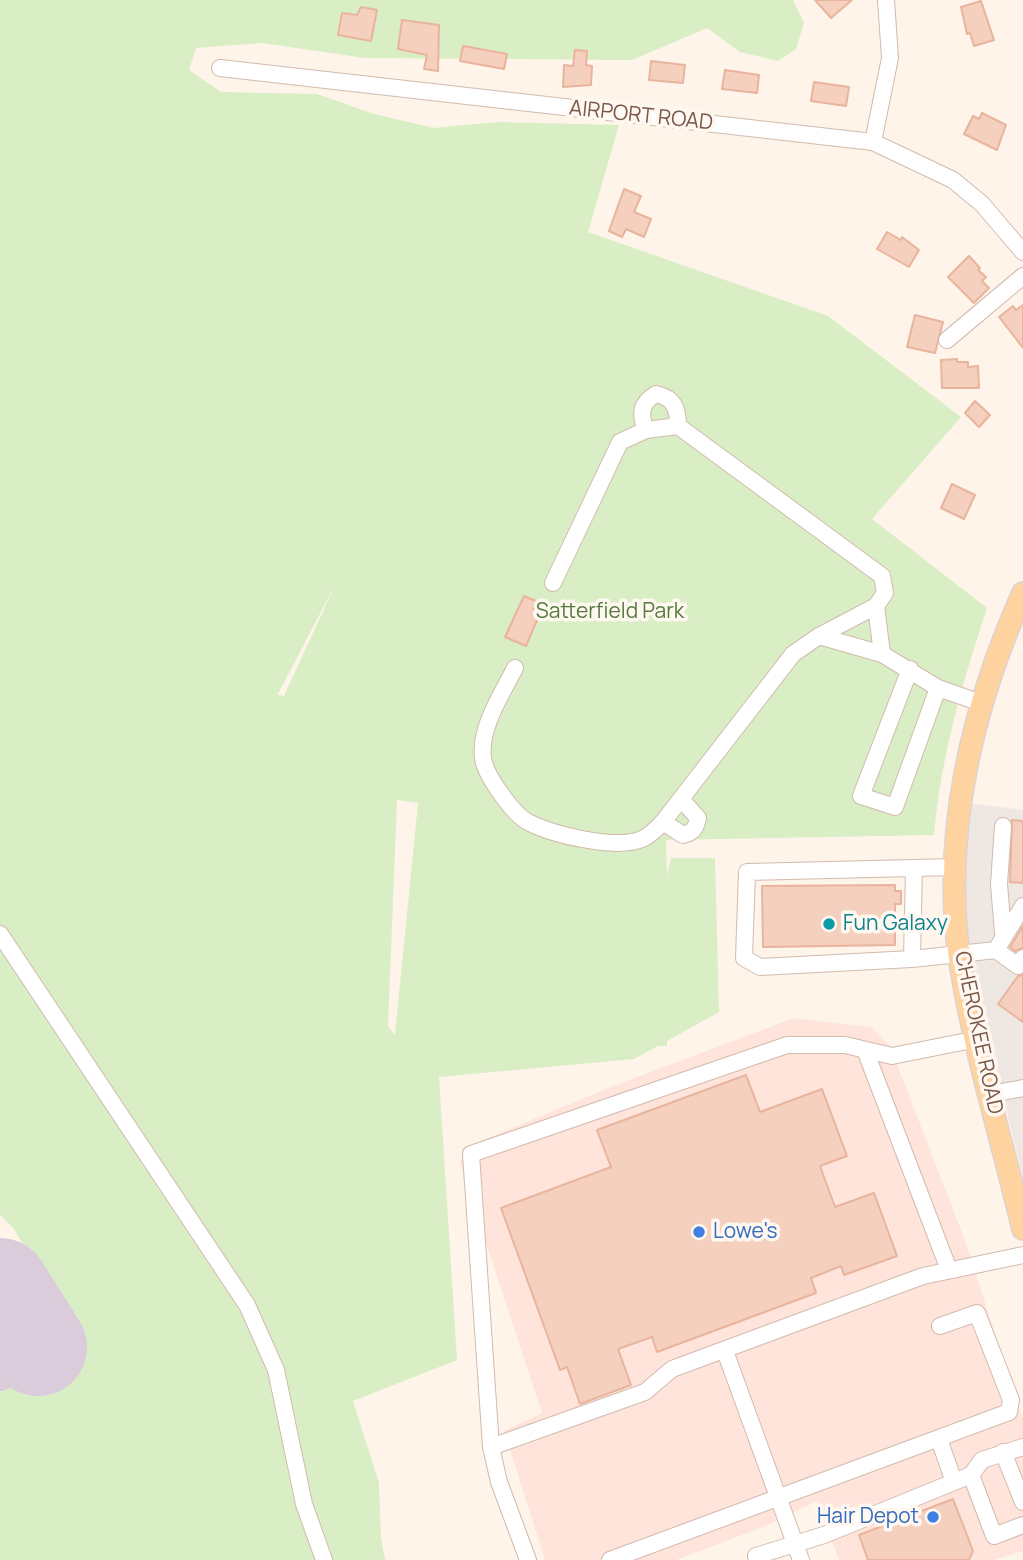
<!DOCTYPE html>
<html>
<head>
<meta charset="utf-8">
<style>
	body { margin:0 }
	canvas { display:block; background:#fef4e9 }
</style>
</head>
<body>
<canvas width="1023" height="1560"></canvas>
<script>
const context = document.querySelector('canvas').getContext('2d');
context.lineJoin = 'round';
function paint(path, color) { context.fillStyle = color; context.fill(path, 'evenodd'); }
function stroke(path, color, width, dash) { context.strokeStyle = color; context.lineWidth = width; context.lineCap = dash ? 'butt' : 'round'; context.setLineDash(dash || []); context.stroke(path); }
function label(font, color, halo, rows, align = 'center') {
  context.font = font + ' Manrope,sans-serif'; context.lineWidth = 7; context.setLineDash([]); context.textBaseline = 'middle'; context.strokeStyle = halo; context.fillStyle = color; for (const [text, x, y, turn = 0] of rows) {
    context.save(); context.translate(x, y); context.rotate((+turn || 0) * Math.PI / 180); context.textAlign = isNaN(turn) ? turn : align; if (halo) context.strokeText(text, 0, 0); context.fillText(text, 0, 0); context.restore();
  }
}
const commercial = new Path2D(`
	M794,1018l77,9 19,19 74,192 59,181v132l-29,9h-155l-22,-59 -54,26 -87,33h-131l-41,-129 38,-18 -82,-249 4,-16 152,-63z`);
const industrial = new Path2D(`
	M968,803l55,7v367l-51,-208 -8,-51z`);
const green = new Path2D(`
	M0,0h793l11,23 -8,26 -18,12 -38,-9 -33,-24 -75,32 -267,-2 -103,-15 -66,5 -7,22 32,22 96,2 57,20 60,14 63,-6 122,3 -31,107 240,84 133,101 -89,102 115,89c-25,76 -46,148 -53,227l-268,5 1,36 4,-18h44l4,154 -52,29v5h-9l-24,13 -195,18 18,283 -104,41 26,82 2,55 4,22h-385v-168l83,-53 -70,-111 -13,-13zM335,585l-51,111 -5,-1 -1,-1zM397,800l21,3 -23,232 -7,-9z`);
const taxiway = new Path2D(`
	M0,1372l38,-25`);
const runway = new Path2D(`
	M0,1287l38,60`);
const building = new Path2D(`
	M815,0h37l-21,18z
	M981,1l13,39 -20,6 -4,-13 -3,1 -6,-27z
	M361,7l16,3 -6,31 -33,-6 4,-22 15,2z
	M402,20l37,5 -1,46 -14,-2 3,-14 -29,-6z
	M463,46l44,8 -3,15 -44,-8z
	M575,50l12,1 -1,14 6,1 -1,19 -28,2 1,-22 9,1z
	M651,61l34,4 -2,18 -34,-3z
	M725,70l34,5 -2,18 -35,-4z
	M814,82l35,5 -3,19 -35,-5z
	M982,113l24,12 -9,25 -33,-16 9,-18 6,3z
	M624,189l17,7 -7,16 17,7 -7,18 -18,-8 -4,8 -13,-6z
	M887,232l14,8 1,-3 17,13 -10,17 -32,-18z
	M969,256l11,12 -2,2 8,7 -4,4 7,7 -15,15 -26,-26z
	M1023,305v43l-24,-31 14,-11 3,4z
	M915,315l28,7 -8,31 -28,-6z
	M957,359v3h11v5l10,-1 1,22h-37l-1,-28z
	M975,401l15,14 -11,12 -14,-14z
	M952,484l23,11 -11,24 -23,-11z
	M524,596l12,5 -3,8 7,4 -14,33 -21,-9z
	M1012,820l11,1v62l-13,-1z
	M895,885v6h6v13h-6v41l-132,2 -1,-61z
	M1023,926v22l-8,3 -5,-4z
	M1023,975v47l-25,-18 20,-28z
	M746,1075l14,37 62,-23 25,67 -27,10 15,41 39,-14 23,63 -53,19 -3,-9 -30,12 5,15 -159,59 -5,-15 -34,12 13,36 -51,19 -13,-37 -7,3 -59,-162 110,-41 -14,-37z
	M953,1499l20,52 -4,9h-101l-9,-25z`);
const minor = new Path2D(`
	M220,68l653,74 80,38 29,24 41,48
	M873,142l17,-84 -4,-58
	M947,340l76,-64
	M646,430c-7,-17 -5,-27 10,-36 18,4 22,14 22,32
	M876,606l6,48
	M819,636l63,18 56,34 43,15
	M515,668c-13,26 -36,60 -32,90 2,17 30,56 45,64 25,13 88,28 114,17 8,-3 15,-11 21,-17l130,-168 26,-18 57,-30 9,-13 -3,-17 -204,-150 -32,4 -26,12 -67,141
	M910,669l-49,127 34,11 43,-119
	M663,822l20,13c10,-2 13,-7 15,-17l-17,-19
	M1003,826l-4,58 4,49
	M955,867l-208,5 -3,86 16,9 152,-8 84,-9 27,-44
	M0,934l247,371 29,65 28,134 20,56
	M996,950l22,16 5,-8
	M912,959l2,-91
	M865,1050l84,220
	M991,1094l32,-6
	M725,1351l76,209
	M939,1439l15,43
	M491,1447l154,-55 27,-23 251,-93 100,-21
	M1003,1452l20,50
	M971,1475l23,61 29,-11
	M528,1560l-29,-78 -8,-35 -20,-293 316,-109h58l47,11 85,-17
	M610,1560l399,-148 2,-12 -34,-87 -37,13
	M757,1560l-1,-4 68,-21 130,-53 17,-7 11,-15 41,-13`);
const major = new Path2D(`
	M1023,593c-50,112 -81,239 -64,362 13,88 43,186 64,274`);
const markers = [
	[829,924,7,"#0f9aa8"],
	[699,1232,7,"#3f7fe0"],
	[933,1517,7,"#3f7fe0"]
];
const streetNames = [
	["AIRPORT ROAD",641,116,6],
	["CHEROKEE ROAD",978,1033,78]
];
const parkNames = [
	["Satterfield Park",610,612]
];
const cultureNames = [
	["Fun Galaxy",843,924]
];
const shopNames = [
	["Lowe's",713,1232],
	["Hair Depot",919,1517,"right"]
];
paint(commercial, '#ffe4dc');
paint(industrial, '#efe7e2');
paint(green, '#d9eec5');
stroke(taxiway, '#daccda', 38);
stroke(runway, '#daccda', 98);
paint(building, '#f5d0be');
stroke(building, '#e9b49d', 2);
stroke(minor, '#d2baad', 18);
stroke(major, '#ddd3d0', 24);
stroke(minor, '#fff', 16);
stroke(major, '#ffd39f', 21);
for (const [x, y, r, color] of markers) { const dot = new Path2D(); dot.arc(x, y, r, 0, 2 * Math.PI); context.fillStyle = color; context.fill(dot); stroke(dot, '#fff8f1', 2.5); }
label('21px', '#7b574a', '#fff8f1', streetNames);
label('21px', '#557b3e', '#fff8f1', parkNames);
label('21px', '#0d838f', '#fff8f1', cultureNames, 'left');
label('21px', '#366cbe', '#fff8f1', shopNames, 'left');
</script>
</body>
</html>
